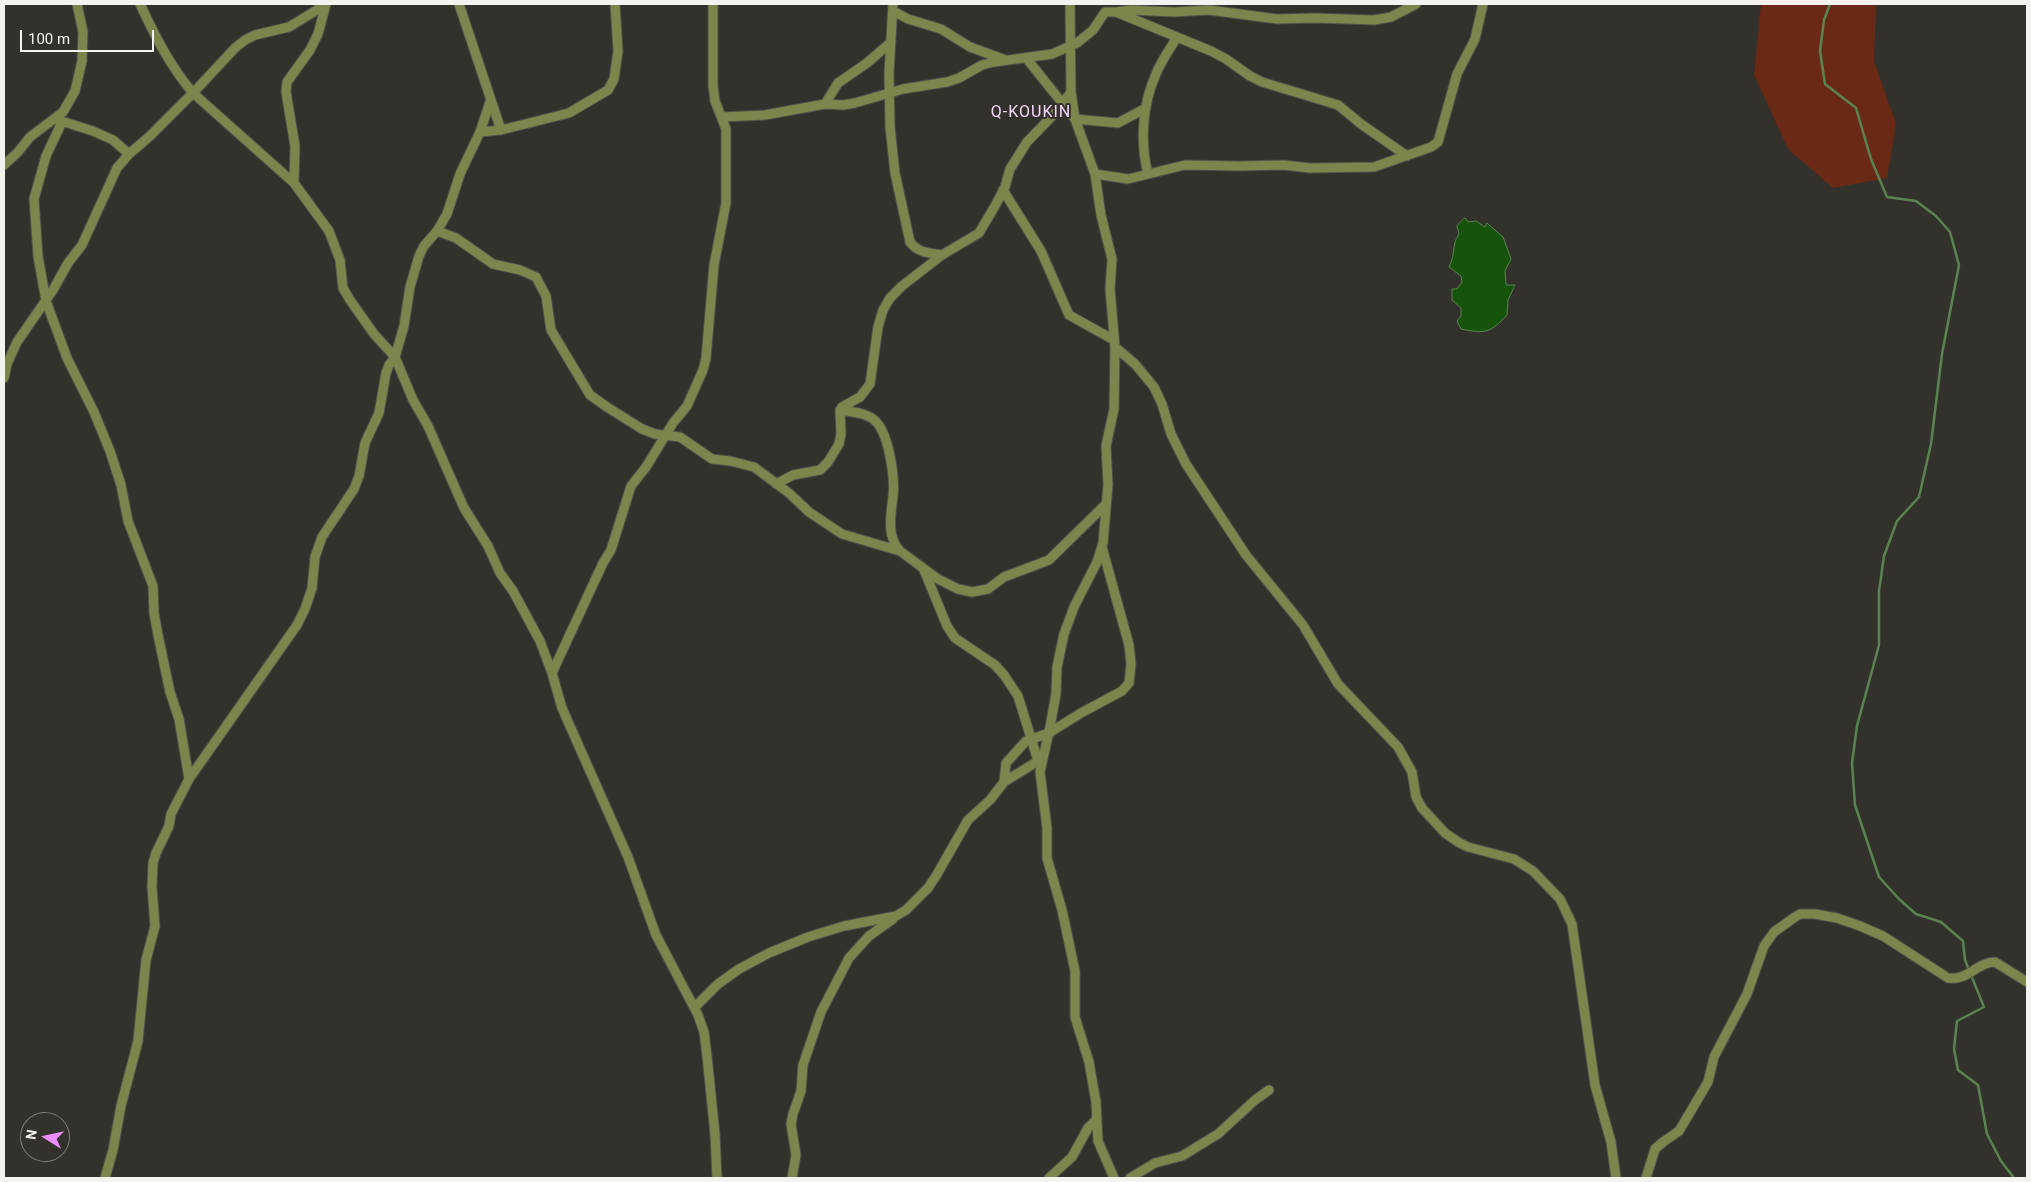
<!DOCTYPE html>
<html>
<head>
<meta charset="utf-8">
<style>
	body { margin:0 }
	#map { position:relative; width:2031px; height:1182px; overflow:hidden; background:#33312b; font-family:Roboto,sans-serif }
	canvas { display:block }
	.frame { position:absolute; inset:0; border:5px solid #f4f3ef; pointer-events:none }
	.north { position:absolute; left:20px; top:1112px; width:50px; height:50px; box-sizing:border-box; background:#33312b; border:1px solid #807f79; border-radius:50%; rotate:280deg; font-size:14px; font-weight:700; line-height:20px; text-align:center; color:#f4f3ef }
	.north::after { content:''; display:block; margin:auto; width:18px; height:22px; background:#eb8dfc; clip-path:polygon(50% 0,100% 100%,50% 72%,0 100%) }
	.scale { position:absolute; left:20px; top:30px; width:134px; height:22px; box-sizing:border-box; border:2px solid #f4f3ef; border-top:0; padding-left:6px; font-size:15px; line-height:18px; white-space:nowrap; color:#f4f3ef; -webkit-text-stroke:4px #33312b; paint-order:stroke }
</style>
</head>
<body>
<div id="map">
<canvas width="2031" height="1182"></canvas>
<div class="frame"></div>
<div class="north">N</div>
<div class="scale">100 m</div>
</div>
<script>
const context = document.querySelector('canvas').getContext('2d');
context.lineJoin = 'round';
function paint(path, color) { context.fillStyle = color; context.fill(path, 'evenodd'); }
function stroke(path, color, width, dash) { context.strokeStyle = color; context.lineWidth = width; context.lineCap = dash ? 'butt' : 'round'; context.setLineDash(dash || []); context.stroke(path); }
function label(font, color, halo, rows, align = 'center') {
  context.font = font + ' Roboto,sans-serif'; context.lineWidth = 4; context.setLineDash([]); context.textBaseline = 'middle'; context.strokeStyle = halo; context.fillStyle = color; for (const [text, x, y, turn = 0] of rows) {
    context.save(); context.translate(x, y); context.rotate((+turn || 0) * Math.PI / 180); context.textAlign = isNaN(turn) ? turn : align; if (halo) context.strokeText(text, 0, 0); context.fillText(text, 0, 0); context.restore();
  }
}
const green = new Path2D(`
	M1761,4h115l-2,57 22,63 -9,54 -54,10 -45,-39 -34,-74z`);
const water = new Path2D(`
	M1465,218l3,4 8,-1 9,6 2,-4 16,14 8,22 -6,12 1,14h9l-7,15 -1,15c-17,18 -21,19 -46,14l-4,-8 4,-5v-8l-9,-8v-11h5l5,-7 -1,-6 -12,-9c7,-13 2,-21 10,-33l-2,-8z`);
const stream = new Path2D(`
	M1830,4l-6,16 -4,31 5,33 31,24 15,51 16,38 29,4 20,15 14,16 9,33 -17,89 -11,90 -12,53 -22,24 -13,35 -5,35v54l-22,81 -5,37 3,42 24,72 20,22 17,15 25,8 22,19 2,19 19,47 -27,14 -3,28 4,21 20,15 9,49 14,27 13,17`);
const street = new Path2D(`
	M140,4c15,32 30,62 53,89l101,90 35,48 11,29 3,28 7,12 24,34 21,23 18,43 15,26 36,82 24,38 12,27 13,18 27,50 12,32 10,35 66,149 28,78 42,80 6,17 3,24 8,78 2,44
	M459,4l42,126
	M893,4l-4,69 1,54 5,46 15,69c8,11 20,11 32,13
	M1070,4l1,88 4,27 20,55 6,41 11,44 -2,30 5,58 -1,62 -8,37 2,39 -5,58 -6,19 -23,45 -10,27 -7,33 -1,27 -6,33 -10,45 7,56v30l15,52 13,61v46l14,45 7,40 2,39 16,37
	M893,11l15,8 33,10 29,18 33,12
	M1116,12l15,-2 43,2 35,-2 68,9 38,-1 59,2 17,-3 25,-13
	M1027,59l48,60 43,4 28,-15
	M825,104l13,-21 29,-20 23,-20
	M722,117l43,-2 60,-11 18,1 12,-2 48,-14 44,-7 12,-4 23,-13 12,-3 58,-8 25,-11 16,-13 12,-18h11l95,39 15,8 24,17 12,6 76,23 23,19 46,32
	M58,120l35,11 20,9 16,14
	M62,122l-16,34 -12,43 4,57 8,45 21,57 27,54 16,39 11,34 7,36 25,65 1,27 4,22 12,57 9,27 10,60
	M480,132l21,-2 68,-17 39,-23 6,-11 4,-28 -3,-47
	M4,165l14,-13 12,-15 33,-25 12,-21 7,-30 1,-29 -6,-28
	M1095,174l33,5 57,-14 54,1 45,-1 26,3 64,-1 57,-20 7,-5 19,-68 18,-35 8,-35
	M1148,174c-8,-31 -6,-69 8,-100 5,-13 14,-25 21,-37
	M294,183l1,-37 -9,-54 1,-10 23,-32 8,-16 8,-30
	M1003,190l38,61 28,64 45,25
	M437,231l19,7 37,26 27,6 16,7 10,19 5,34 39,65 17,12 35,22 13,5 25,3 32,22 18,2 24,6 35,26 20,19 33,22 58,17 38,28 20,10 14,3 16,-3 16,-12 45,-17 57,-56
	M1115,347l20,17 19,23 8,17 9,30 15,30 60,91 57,70 35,59 60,63 14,25 4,25 6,11 23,25 13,9 10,5 46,12 19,12 27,28 12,25 23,161 16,57 5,36
	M4,378l3,-14 10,-22 36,-52 15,-27 14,-18 35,-77 12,-14 21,-18 43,-43 42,-45 10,-8 10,-5 34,-8 36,-22
	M840,410c11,2 24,2 33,9 16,11 22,59 20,77 -2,18 -7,40 7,55
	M776,484l17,-9 27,-5 8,-8 11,-18 2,-10 -1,-24 2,-3 18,-10 10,-13 8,-57 5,-17 7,-12 12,-12 40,-31 37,-22 16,-27 10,-19 5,-18 17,-27 30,-31 14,-19
	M924,570l23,56 8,12 40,27 9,10 14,21 21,68
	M552,673l51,-110 8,-13 20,-64 15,-19 27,-44 14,-17 16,-36 3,-12 8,-93 12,-62v-74l-11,-28 -2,-15v-82
	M1004,782l2,-19 20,-22 23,-8 32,-20 41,-22 7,-8 2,-19 -2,-19 -27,-98
	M695,1007l23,-23 21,-15 30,-16 39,-16 36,-11 52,-10 10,-6 22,-22 8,-12 32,-56 22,-20 14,-18 34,-21
	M105,1178l8,-28 8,-44 17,-65 8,-81 9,-34 -3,-39 1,-24 3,-10 13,-27 2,-12 18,-35 108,-154 8,-16 7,-21 3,-31 7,-20 32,-48 5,-13 6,-33 14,-30 7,-40 3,-8 6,-8 9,-31 6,-39 9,-31 5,-10 13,-15 10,-17 13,-40 20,-42 10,-30
	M792,1178l4,-23 -5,-31 2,-10 8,-23 2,-26 18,-53 28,-54 20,-22 24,-17
	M1049,1178l23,-21 16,-29 8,-8
	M1130,1178l25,-15 27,-7 36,-22 37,-34 14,-10
	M1646,1178l9,-29 8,-7 16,-11 29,-49 6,-25 33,-63 17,-48 10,-14 21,-15 5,-3h15l22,4 23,8 23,10 65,42c20,3 29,-16 47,-16l32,20`);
const quarterNames = [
	["Q-KOUKIN",1031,113]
];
paint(green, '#692914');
paint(water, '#16540c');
stroke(water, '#598450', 1);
stroke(stream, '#598450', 2.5);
stroke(street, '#52504a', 11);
stroke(street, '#7d854c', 9);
context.letterSpacing = '1px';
label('16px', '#f7d7fc', '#33312b', quarterNames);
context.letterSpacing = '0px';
</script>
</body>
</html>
